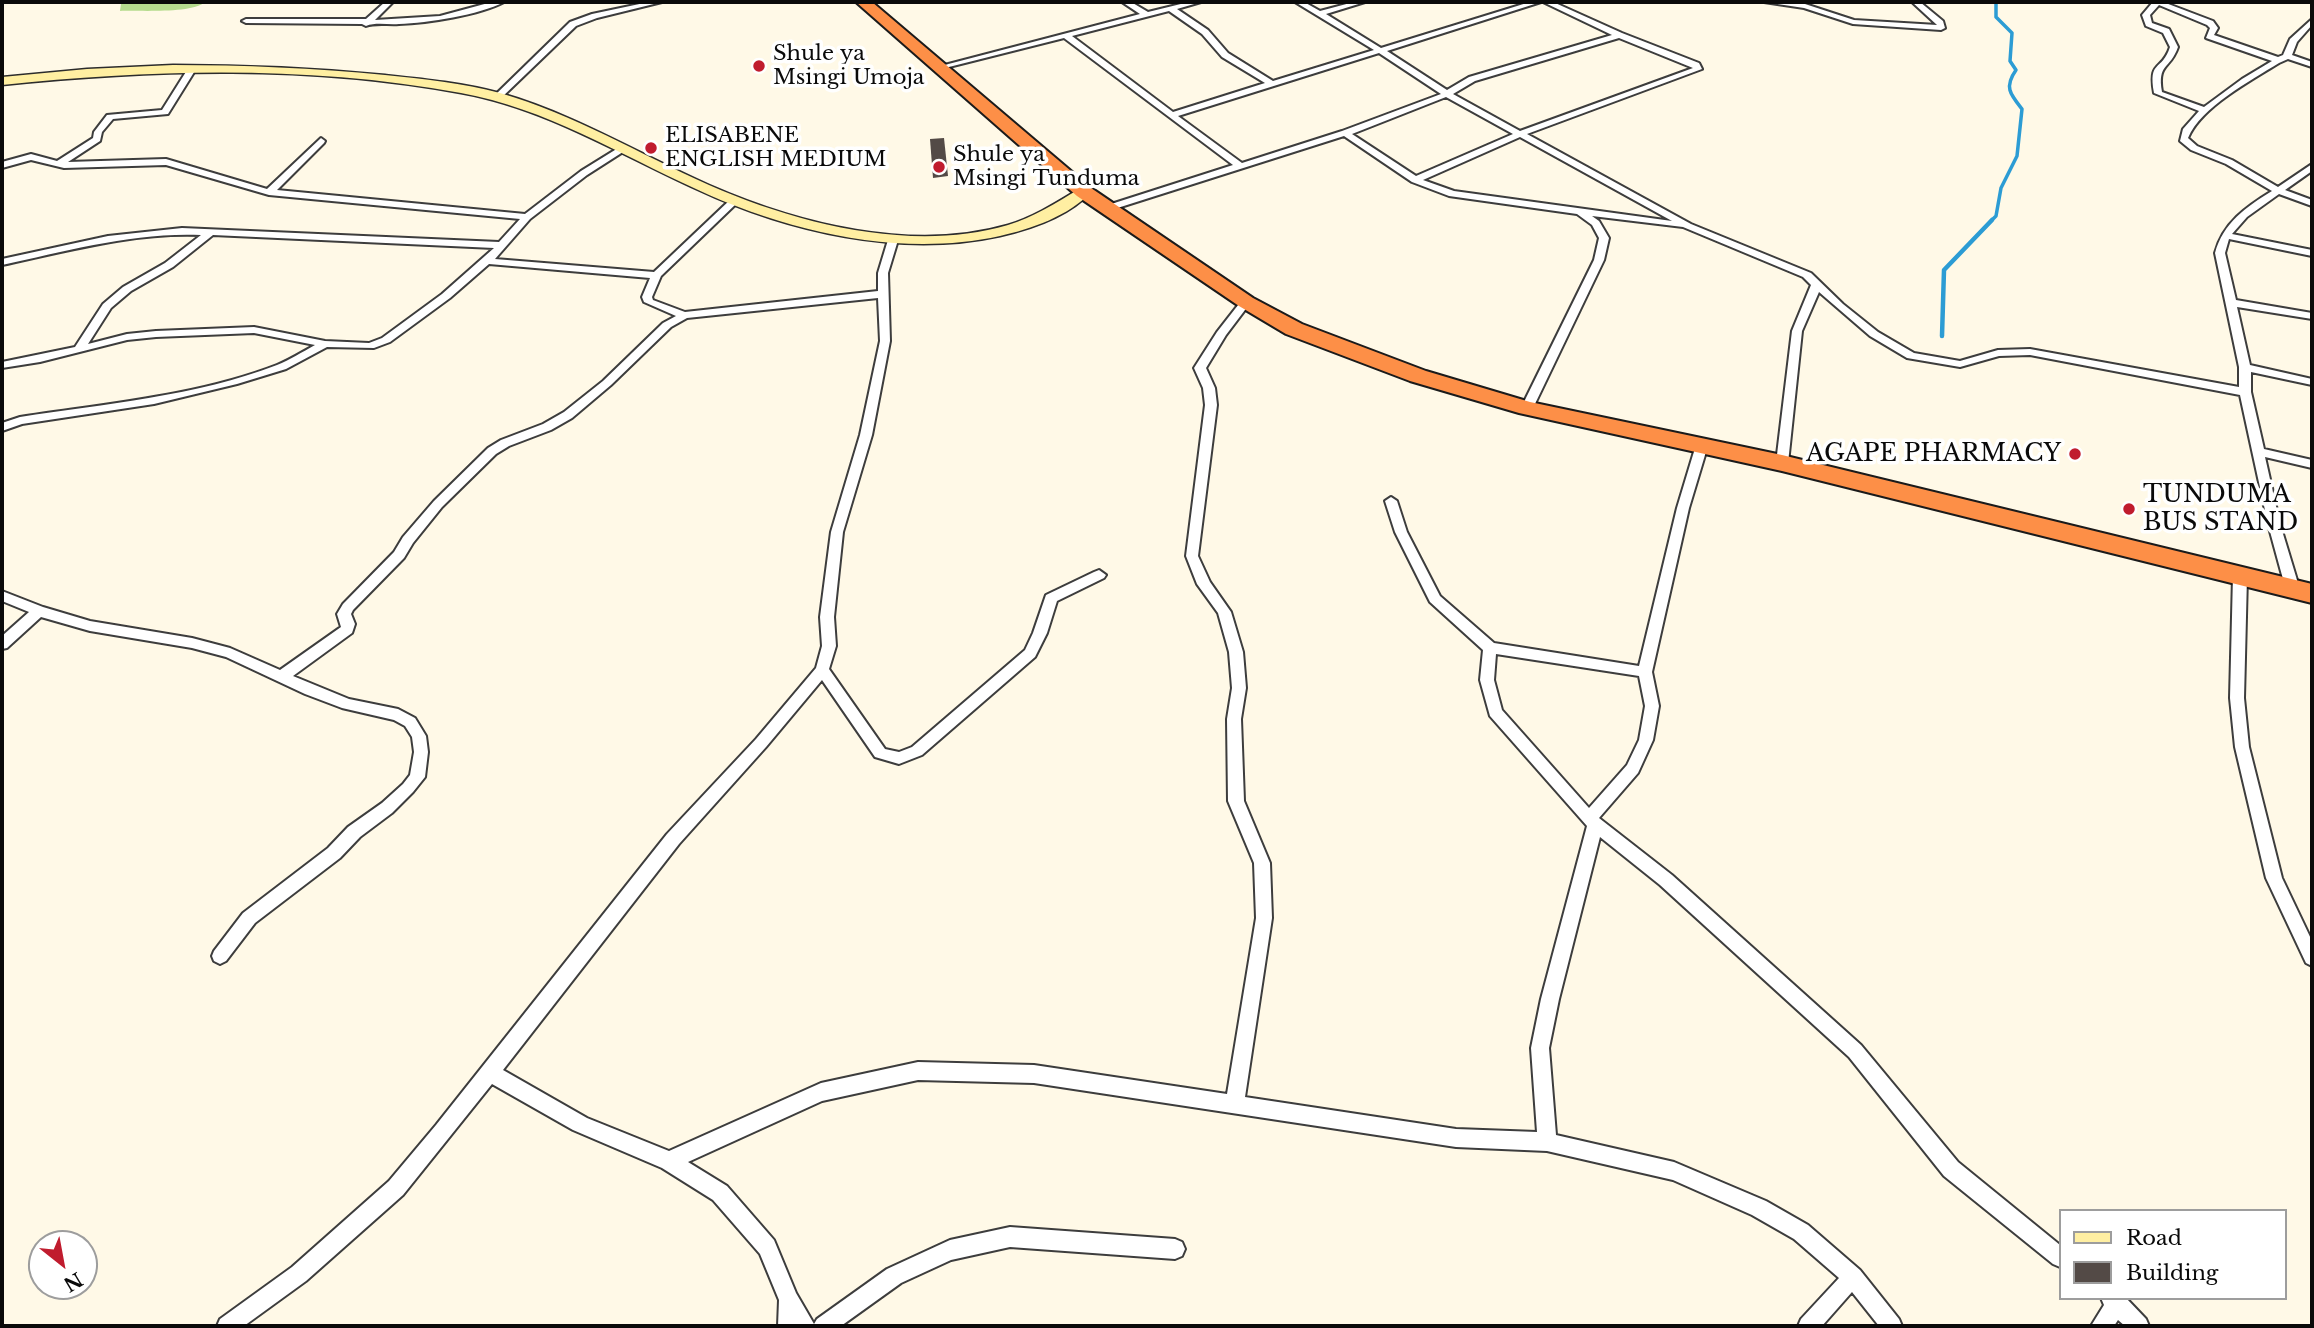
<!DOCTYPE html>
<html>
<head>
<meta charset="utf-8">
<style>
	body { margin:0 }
	#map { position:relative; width:2314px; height:1328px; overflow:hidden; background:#fff9e7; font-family:"Libre Baskerville",serif }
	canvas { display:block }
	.frame { position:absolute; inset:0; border:4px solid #0a0a0a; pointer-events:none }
	.legend { position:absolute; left:2059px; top:1209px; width:228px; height:91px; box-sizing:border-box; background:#fff; border:2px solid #9d9d9d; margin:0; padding:9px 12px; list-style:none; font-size:21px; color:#0a0a0a }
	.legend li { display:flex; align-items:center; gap:14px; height:35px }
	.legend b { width:35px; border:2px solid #9d9d9d }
	.north { position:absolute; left:28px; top:1230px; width:70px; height:70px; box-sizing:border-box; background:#fff; border:2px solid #9d9d9d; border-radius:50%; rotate:149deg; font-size:19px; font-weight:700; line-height:28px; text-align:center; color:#0a0a0a }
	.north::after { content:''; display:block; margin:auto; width:24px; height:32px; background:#c01c2e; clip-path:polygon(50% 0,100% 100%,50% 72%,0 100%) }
</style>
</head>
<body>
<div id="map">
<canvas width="2314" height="1328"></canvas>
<div class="frame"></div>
<ul class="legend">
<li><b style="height:9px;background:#ffefa2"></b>Road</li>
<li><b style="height:19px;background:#534a46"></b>Building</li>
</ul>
<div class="north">N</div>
</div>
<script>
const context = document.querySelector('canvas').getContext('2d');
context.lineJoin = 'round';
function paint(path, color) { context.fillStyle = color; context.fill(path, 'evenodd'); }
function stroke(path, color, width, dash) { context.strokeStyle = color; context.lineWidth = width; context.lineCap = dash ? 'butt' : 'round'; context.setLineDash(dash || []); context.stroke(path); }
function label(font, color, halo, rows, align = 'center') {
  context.font = font + ' "Libre Baskerville",serif'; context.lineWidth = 7; context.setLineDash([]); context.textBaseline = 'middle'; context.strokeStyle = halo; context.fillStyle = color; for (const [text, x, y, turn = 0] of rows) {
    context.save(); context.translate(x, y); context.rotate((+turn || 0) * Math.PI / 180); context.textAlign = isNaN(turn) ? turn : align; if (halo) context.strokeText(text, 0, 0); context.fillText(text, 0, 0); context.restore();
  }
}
const forest = new Path2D(`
	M113,2h92c-13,12 -66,8 -85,9l1,-7h-8z`);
const streamFar1 = new Path2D(`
	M1991,221l5,-5 5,-28 16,-32 5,-47c-12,-15 -18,-22 -6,-39l-6,-9 2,-28 -16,-16v-15`);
const stream = new Path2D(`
	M1942,336l2,-66 48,-50`);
const building = new Path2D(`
	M944,138l4,38 -15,2 -3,-39z`);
const street = new Path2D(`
	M385,2h8l-18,18 65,-4 52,-14h12c-25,13 -76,21 -105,22 -11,1 -23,-2 -33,2l-4,-2 -116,-1 -4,-2 4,-2h120z
	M649,2h13l-65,16 -21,8 -76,73 -7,-2 77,-75 22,-8z
	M1122,2h9l17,10 41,-10h12l-24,7 31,21 20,23 45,28 101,-31 -79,-48h9l16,9 34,-9h11l-39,12 55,34 149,-46h11l-154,49 60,39 22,-13 143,-42 -69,-33h10l69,31 77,30 3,6 -175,65 164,90 120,49 32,31 35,28 36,21 46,8 38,-11 32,-1 209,38v-20l-24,-114c8,-30 31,-46 57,-62l-46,-27 -35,-14 -11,-9 3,-12 16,-18 -45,-18c-6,-34 8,-21 16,-46l-7,-14 -17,-7 -4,-11 11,-13h10l50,19 5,7 -4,7 64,22 5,-2 7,-16 22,-20v6l-15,17 -5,13 20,7v5l-24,-8 -9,4c-29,18 -78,44 -91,75l9,8 35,14 46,27 34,-23v7l-27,19 27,10v6l-33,-12 -32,23 -15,17 80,16v6l-83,-17 -4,14 11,47 76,13v6l-75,-12 13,58 62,14v6l-61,-13v20l13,57 48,11v8l-47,-11 15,67 20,66 -7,5 -7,-5 -18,-66 -28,-129 -210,-40 -31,1 -39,11 -53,-9 -37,-22 -51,-44 -17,39 -14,132 -6,4 -4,-1 -2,-3 16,-132 19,-46 -8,-8 -120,-50 -91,-11 7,5 10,17 -5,22 -71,148 -6,4 -6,-4 73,-148 5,-22 -7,-13 -15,-11 -128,-18 -37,-14 -68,-46 -236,75 -5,-3 2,-2 128,-41 -169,-127 -123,31 -4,-2 203,-53zM2159,5l48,20 3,3 -4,10 66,23 -30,18 -38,28 -42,-15c-5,-29 8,-22 16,-45l-9,-18 -17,-6 -2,-8zM1169,11l33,23 20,23 43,26 -92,29 -101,-76zM1619,38l74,30 -173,63 -67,-37 22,-13zM1379,53l62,41 -99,37 -100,32 -64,-47zM1446,97l67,37 -97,42 -64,-42zM1520,137l152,84 -218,-30 -31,-11z
	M1764,2l41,2 49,16 83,5 -25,-23h8l23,19 2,7 -4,2 -88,-6 -49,-16z
	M189,67l7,2 -28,45 -55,5 -11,13 -2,9 -32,21 98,-3 101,30 54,-51 4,3 -1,2 -47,47 248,24 56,-43 42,-26 5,3 -2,2 -39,25 -57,44 -35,40 159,13 77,-73h6v4l-76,73 -9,21 1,3 32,12 193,-21v-18l10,-33 9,-2 1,2 -10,33 2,68 -18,94 -29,97 -9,85 2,29 -7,23 56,80 14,3 13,-5 113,-97 8,-17 13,-38 48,-23 5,-2 7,5 -2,3 -47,23 -10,32 -12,24 -113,98 -23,9 -24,-7 -53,-77 -56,67 -87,97 -176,226 84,48 82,33 152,-68 97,-21 116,3 193,29 29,-176 -2,-55 -26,-62 -1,-82 5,-31 -3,-36 -11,-39 -21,-29 -11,-28 19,-151 -2,-17 -9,-20 23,-36 25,-32 4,-1 5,3 -25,33 -20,33 9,20 2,17 -19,151 12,26 21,30 12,40 3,36 -5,31 3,82 26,62 2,55 -27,179 211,32 81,3 -6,-84 10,-49 46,-173 -97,-110 -10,-36 3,-30 -53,-48 -35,-70 -10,-31 6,-4 6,4 10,31 33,64 54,47 145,23 38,-158 19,-63 6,-4 6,4 -19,63 -37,164 7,34 -6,34 -15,33 -39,45 73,57 189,170 97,117 102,83v22l-7,-3 -109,-88 -95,-119 -189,-172 -60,-48 -41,162 -10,49 7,87 118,27 92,39 42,24 52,45 39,49 3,7h-23l-27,-34 -30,34h-24l3,-7 38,-41 -45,-39 -42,-24 -79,-35 -126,-29 -91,-4 -422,-64 -116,-3 -96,21 -134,61 39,24 47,54 22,53 18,31 3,-5 70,-50 63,-29 60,-13 165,12 7,3 3,7 -3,7 -7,3 -165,-12 -59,13 -50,23 -60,43h-63l1,-26 -19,-46 -47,-54 -51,-32 -89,-38 -81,-46 -89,111 -97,86 -62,45h-27l3,-7 72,-52 97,-86 47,-56 231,-291 89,-95 60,-71 6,-22 -2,-29 11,-85 29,-97 20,-94 -2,-43 -191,20 -16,9 -60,58 -39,33 -21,12 -42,16 -13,8 -54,53 -29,36 -9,15 -51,52 -2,4 4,10 -3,9 -59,43 56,23 49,10 17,9 11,18 2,16 -3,25 -12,15 -21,21 -32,24 -20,21 -85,65 -29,38 -6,3 -6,-3 -2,-5 2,-5 29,-38 85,-65 20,-21 34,-24 21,-19 7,-9 4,-23 -2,-15 -7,-11 -11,-6 -52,-12 -37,-14 -79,-37 -34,-9 -102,-17 -49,-14 -34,31 -5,1v-13l27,-24 -27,-11v-10l41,16 47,14 102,17 38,10 50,22 61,-43 -4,-13 6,-10 51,-52 9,-15 31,-36 54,-53 13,-8 42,-16 21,-12 39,-31 60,-58 13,-7 -32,-14 -2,-5 8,-19 -161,-14 -39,34 -60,44 -16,6 -47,-1 -41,22 -49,15 -83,20 -132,20 -20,7v-8l18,-6c84,-13 177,-21 257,-52 13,-5 25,-13 38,-20l-61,-12 -98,4 -29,3 -87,22 -38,6v-6l73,-15 28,-43 20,-17 42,-24 36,-28c-67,-3 -134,16 -199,30v-6l106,-23 74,-8 317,14 21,-23 -251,-24 -103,-30 -102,3 -33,-8 -29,8v-6l29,-8 26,7 36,-23 1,-6 13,-17 55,-5zM213,235l281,13 -52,46 -60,44 -13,5 -44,-2 -71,-14 -98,4 -29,3 -39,10 23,-36 20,-17 42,-24zM1496,654l143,22 6,30 -6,34 -12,25 -38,43 -87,-98 -8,-30z
	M2240,571l7,5 -3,122 5,49 33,131 30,63v25l-6,-3 -40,-85 -31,-131 -5,-49 3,-122z
	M2101,1298h25l20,21 3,7h-24l-7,-6 -4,6h-23l13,-21z`);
const secondary = new Path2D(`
	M173,65c71,0 141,3 212,10 38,4 78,8 115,18 74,21 139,61 209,92 89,39 203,68 299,40 26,-8 48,-22 71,-36l5,-1 7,4c-22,24 -60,37 -91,44 -100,22 -212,-4 -304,-47 -77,-35 -151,-81 -235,-96 -151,-28 -307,-24 -459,-8v-8l85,-8z`);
const highway = new Path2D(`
	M856,2h16l219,186 162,110 49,26 124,47 104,31 252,53 530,129v19l-530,-132 -263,-58 -109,-32 -124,-47 -47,-28 -162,-110z`);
const markers = [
	[759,66,7,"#c01c2e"],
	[651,148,7,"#c01c2e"],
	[939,167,7,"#c01c2e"],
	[2075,454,7,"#c01c2e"],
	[2129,509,7,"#c01c2e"]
];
const farPoinames = [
	["Shule ya",773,54],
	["Msingi Umoja",773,78],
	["ELISABENE",665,136],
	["ENGLISH MEDIUM",665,160],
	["Shule ya",953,155],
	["Msingi Tunduma",953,179]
];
const poiNames = [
	["AGAPE PHARMACY",2061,454],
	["TUNDUMA",2143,495,"left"],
	["BUS STAND",2143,523,"left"]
];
paint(forest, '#b6dc8e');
stroke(streamFar1, '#2c9cd4', 3.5);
stroke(stream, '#2c9cd4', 4.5);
paint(building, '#534a46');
stroke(street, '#3d3d3d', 4);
stroke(secondary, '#2c2c2c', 3);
stroke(highway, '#1b1b1b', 4);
paint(street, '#fff');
paint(secondary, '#ffefa2');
paint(highway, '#fd8f47');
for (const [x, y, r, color] of markers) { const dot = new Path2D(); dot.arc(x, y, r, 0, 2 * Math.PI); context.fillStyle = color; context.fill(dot); stroke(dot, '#fff', 2.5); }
label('21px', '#0a0a0a', '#fff', farPoinames, 'left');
label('24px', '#0a0a0a', '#fff', poiNames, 'right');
</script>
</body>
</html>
